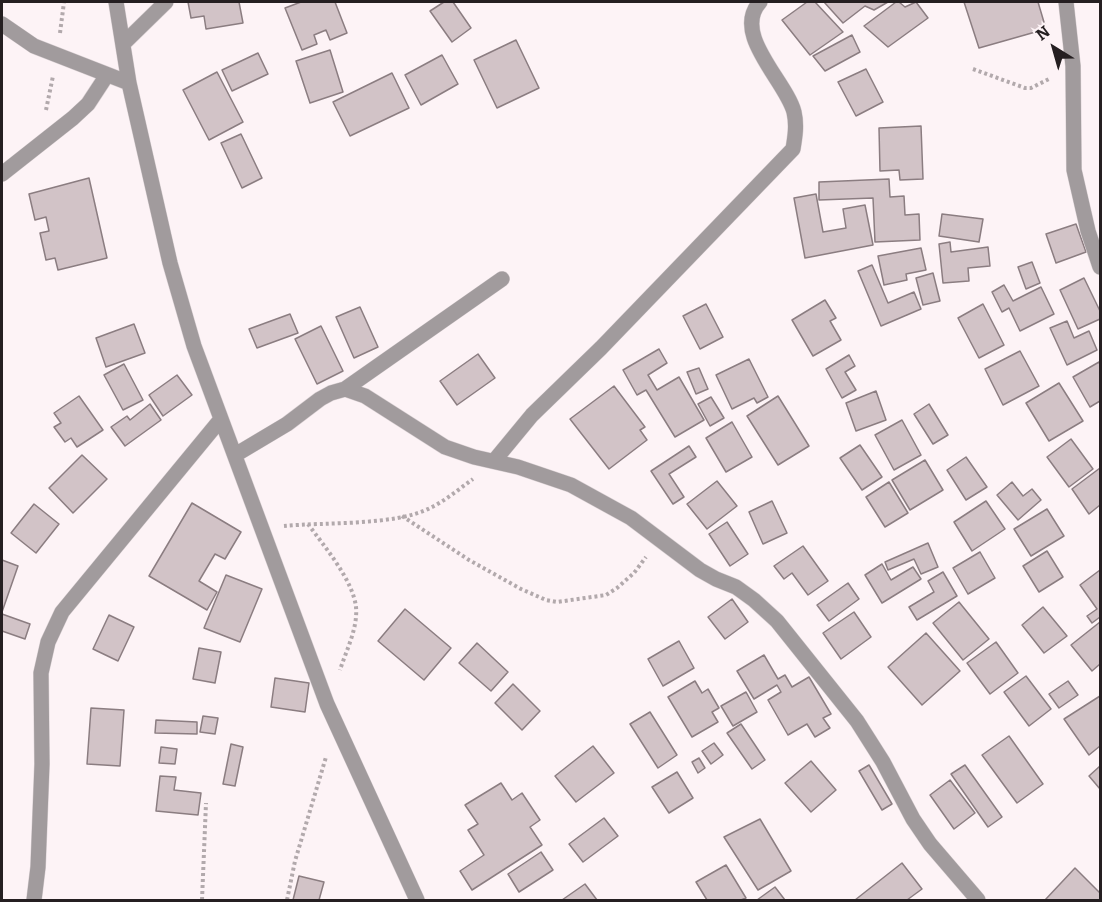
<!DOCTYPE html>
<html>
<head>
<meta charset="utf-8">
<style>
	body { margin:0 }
	#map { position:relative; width:1102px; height:902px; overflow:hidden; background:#fdf3f6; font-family:Bitter,serif }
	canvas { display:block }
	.frame { position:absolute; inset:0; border:3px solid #251f21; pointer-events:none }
	.north { position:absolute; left:1024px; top:18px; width:60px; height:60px; -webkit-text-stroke:4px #fdf3f6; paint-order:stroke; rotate:323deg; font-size:16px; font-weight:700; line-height:24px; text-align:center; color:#251f21 }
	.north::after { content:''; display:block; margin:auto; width:21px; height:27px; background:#251f21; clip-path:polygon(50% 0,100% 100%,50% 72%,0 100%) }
</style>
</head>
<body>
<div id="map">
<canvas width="1102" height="902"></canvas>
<div class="frame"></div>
<div class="north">N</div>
</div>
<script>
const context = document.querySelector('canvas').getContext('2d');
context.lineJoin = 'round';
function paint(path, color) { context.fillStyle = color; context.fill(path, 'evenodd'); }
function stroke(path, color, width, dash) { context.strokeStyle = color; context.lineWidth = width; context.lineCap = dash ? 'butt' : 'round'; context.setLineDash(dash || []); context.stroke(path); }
const building = new Path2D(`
	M188,2h51l4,21 -37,6 -2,-13 -13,2z
	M301,2h34l12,31 -17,7 -4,-10 -12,5 3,9 -15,6 -17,-42z
	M444,2h9l18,26 -19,14 -22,-31z
	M807,2h8l28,30 -33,23 -28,-35z
	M824,2h64l-14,8 -9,-4 -22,17z
	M896,2h3l6,5 11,-5 12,16 -40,29 -24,-21z
	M964,2h74l8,27 -67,19z
	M852,35l8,17 -35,19 -12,-15z
	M516,40l23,48 -42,20 -23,-48z
	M330,50l13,42 -33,11 -14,-42z
	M258,53l10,21 -36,17 -10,-21z
	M442,55l16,29 -37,21 -16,-30z
	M866,69l17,33 -27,14 -18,-34z
	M217,72l26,50 -34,18 -26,-50z
	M392,73l17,35 -59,28 -17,-34z
	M921,126l2,53 -23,1 -1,-10 -19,1 -1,-43z
	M241,134l21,44 -20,10 -21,-45z
	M89,178l18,80 -49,12 -3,-12 -9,2 -6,-27 9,-2 -3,-14 -11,3 -6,-26z
	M889,179l1,18 14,-1 1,19 14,-1 1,26 -45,2 -2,-44 -54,2v-18z
	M816,194l7,38 23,-4 -3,-19 22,-4 8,40 -68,13 -11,-60z
	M942,214l41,5 -4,23 -40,-6z
	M1076,224l10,28 -30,11 -10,-29z
	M950,242l1,10 37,-5 2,19 -22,2 1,13 -26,2 -4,-39z
	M921,248l5,22 -20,4 1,6 -23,5 -6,-29z
	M1032,262l8,21 -14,6 -8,-22z
	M872,265l16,38 26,-11 7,17 -40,17 -23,-55z
	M933,273l7,28 -17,4 -7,-27z
	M1084,278l16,33v8l-22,10 -18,-39z
	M1004,285l9,16 28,-14 13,27 -34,17 -11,-23 -7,4 -10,-20z
	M825,300l11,18 -6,3 11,19 -28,16 -21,-36z
	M706,304l17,33 -23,12 -17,-33z
	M983,304l21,41 -25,13 -21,-40z
	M360,307l18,40 -24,11 -18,-41z
	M290,314l8,19 -41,15 -8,-19z
	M1067,321l7,17 15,-7 8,19 -30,15 -17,-37z
	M134,324l11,29 -39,14 -10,-29z
	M321,326l22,45 -26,13 -22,-45z
	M659,349l8,14 -19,12 9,15 22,-13 25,43 -29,17 -29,-47 -9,5 -14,-25z
	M1020,351l19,35 -36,19 -18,-36z
	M478,354l17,24 -38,27 -17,-24z
	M849,355l6,11 -10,6 11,18 -14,8 -16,-29z
	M749,359l19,38 -11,6 -3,-5 -22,11 -16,-34z
	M1099,362l1,3v36l-10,6 -17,-30z
	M124,364l19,36 -20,10 -19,-35z
	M699,368l9,21 -12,5 -9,-22z
	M177,375l15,20 -29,21 -14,-21z
	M1059,383l24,38 -34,20 -23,-38z
	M614,386l31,41 -5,3 7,10 -38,29 -39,-50z
	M876,391l10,29 -30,11 -10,-28z
	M79,396l24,34 -26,17 -6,-9 -6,4 -11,-15 7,-4 -7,-10z
	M778,396l31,50 -31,19 -31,-49z
	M711,397l13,21 -14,8 -12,-22z
	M150,404l11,16 -36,26 -14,-19 16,-11 3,4z
	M929,404l19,31 -15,9 -19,-30z
	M902,420l19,35 -27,15 -19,-35z
	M732,422l20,35 -26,15 -20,-34z
	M1071,439l22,30 -24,18 -22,-30z
	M860,445l22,32 -20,13 -22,-32z
	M689,446l7,11 -27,17 15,23 -11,7 -22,-33z
	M82,455l25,24 -34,34 -24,-25z
	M966,457l21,30 -21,13 -19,-30z
	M925,460l18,30 -33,20 -18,-30z
	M1100,468v37l-11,9 -17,-25z
	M717,481l20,25 -30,23 -20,-25z
	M889,482l19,31 -23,14 -19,-30z
	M1012,482l11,14 9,-7 9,11 -23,20 -21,-25z
	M772,501l15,32 -24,11 -14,-32z
	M986,501l19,28 -33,22 -18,-29z
	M192,503l49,29 -16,27 -10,-5 -16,27 18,11 -10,18 -58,-34z
	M34,504l25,20 -23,29 -25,-20z
	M1047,509l17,27 -33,20 -17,-27z
	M727,522l21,32 -18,12 -21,-32z
	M928,543l10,24 -17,7 -7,-15 -26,11 -3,-8z
	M803,546l25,35 -20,14 -16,-22 -8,6 -10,-13z
	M1047,551l16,26 -24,15 -16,-26z
	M980,552l15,26 -27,16 -15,-26z
	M2,560l16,6 -16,46z
	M882,564l9,16 22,-13 8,12 -39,24 -17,-28z
	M1100,570v47l-8,6 -5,-7 10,-7 -17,-24z
	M943,572l14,24 -40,24 -8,-13 25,-15 -6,-11z
	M226,575l36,14 -22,53 -36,-14z
	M848,583l11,16 -30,22 -12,-16z
	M732,599l16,23 -23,17 -17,-22z
	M959,602l30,37 -26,21 -30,-37z
	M1043,607l24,29 -23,17 -22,-28z
	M405,609l46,39 -27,32 -46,-39z
	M854,612l17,25 -30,22 -18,-26z
	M2,614l28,10 -5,15 -23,-8z
	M109,615l25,12 -16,34 -25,-12z
	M1100,622v42l-8,7 -21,-26z
	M926,633l34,38 -38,34 -34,-38z
	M679,641l15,27 -31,18 -15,-27z
	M996,642l22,31 -28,21 -23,-31z
	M477,643l31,29 -17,19 -32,-28z
	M199,648l22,4 -6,31 -22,-4z
	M764,655l14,24 7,-4 7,12 17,-10 22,37 -8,4 7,10 -15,9 -8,-13 -19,11 -20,-35 13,-8 -4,-7 -23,14 -17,-28z
	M1026,676l25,33 -22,17 -25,-34z
	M275,678l34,5 -4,29 -34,-5z
	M695,681l7,12 6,-4 11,19 -7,4 6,10 -26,15 -24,-40z
	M1068,681l10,14 -19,13 -10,-14z
	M513,684l27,27 -18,19 -27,-27z
	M746,692l11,20 -24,14 -12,-20z
	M1100,696v50l-11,9 -25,-36z
	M91,708l33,2 -4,56 -33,-2z
	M650,712l27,43 -19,13 -28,-44z
	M203,716l15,2 -3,16 -15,-2z
	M156,720l41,2v12l-42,-1z
	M741,724l24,36 -13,9 -25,-36z
	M1009,736l34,48 -26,19 -35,-48z
	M714,743l9,12 -12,9 -9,-13z
	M231,744l12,3 -8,39 -12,-2z
	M593,746l21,27 -38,29 -21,-26z
	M161,747l16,2 -2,15 -16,-1z
	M699,758l6,10 -7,5 -6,-11z
	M811,761l25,29 -25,22 -26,-29z
	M869,765l23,39 -10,6 -23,-39z
	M965,765l37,52 -14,10 -37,-53z
	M1100,766v23l-11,-13z
	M677,772l16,26 -24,15 -17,-26z
	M160,776l16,1 -2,13 27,3 -3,22 -42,-4z
	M950,780l25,33 -21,16 -24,-34z
	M501,783l11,17 10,-7 18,27 -10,7 12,18 -70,45 -12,-19 24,-16 -16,-25 10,-6 -13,-19z
	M604,818l14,18 -35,26 -14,-18z
	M760,819l31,52 -33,19 -34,-53z
	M541,852l12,18 -34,22 -11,-18z
	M902,863l20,26 -15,11h-52z
	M726,865l20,33 -5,2h-34l-11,-18z
	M1075,868l25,25v7h-55z
	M299,876l25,6 -5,18h-26z
	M585,884l12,16h-35z
	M775,887l10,13h-28z`);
const path = new Path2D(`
	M60,33l4,-31
	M973,69l52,19h6l20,-10
	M46,110l7,-34
	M402,516l67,44 52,29 25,11 11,2 49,-7 11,-7 17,-15 12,-16
	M308,524c16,22 45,56 48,83 2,21 -10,44 -16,63
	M284,526c41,-4 111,0 146,-18 15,-7 29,-19 43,-29
	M202,900l4,-97
	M287,900l8,-39 31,-104`);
const minor = new Path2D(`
	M116,2l13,81 41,180 24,83 133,358 90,196
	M1066,2l7,64 1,104 14,61 12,36
	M2,24l32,22 95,37
	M123,44l43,-42
	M2,174l71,-56 15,-14 19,-29
	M345,389l157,-110
	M235,455l52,-31 33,-25 11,-6 14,-4 20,7 80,51 29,10 44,10 53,18 60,33 69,52 16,9 20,8 18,13 23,21 80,100 26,41 30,57 17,25 48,56
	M494,461l38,-46 69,-67 192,-199c2,-12 4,-24 1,-37 -8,-31 -63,-78 -34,-110
	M34,900l4,-33 4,-103 -1,-91 7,-31 14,-30 159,-193`);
paint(building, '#d2c3c7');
stroke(building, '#8b7d81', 1.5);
stroke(minor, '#dad1d4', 16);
stroke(path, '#b2a9ac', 4, [3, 3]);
stroke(minor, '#a19b9d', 15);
</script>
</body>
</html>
